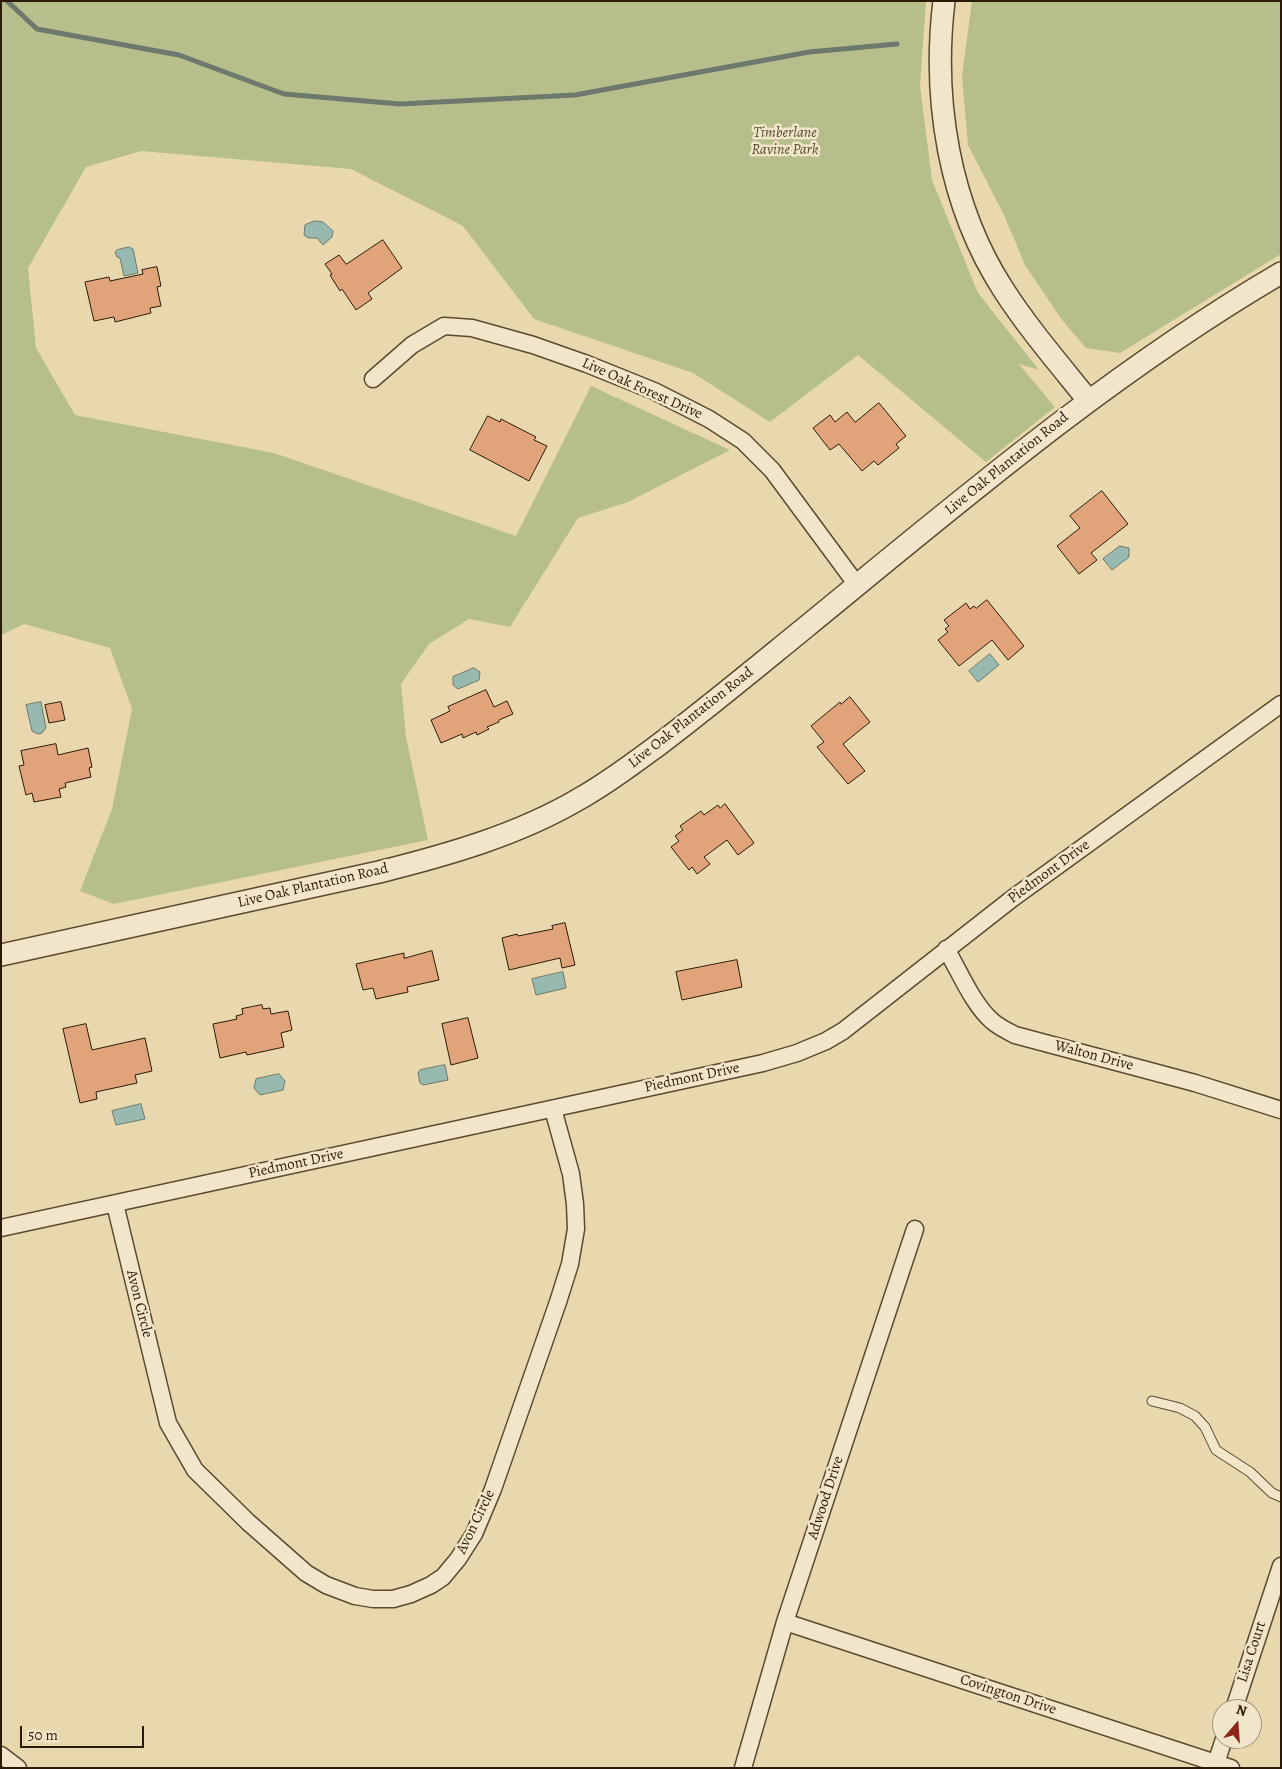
<!DOCTYPE html>
<html>
<head>
<meta charset="utf-8">
<style>
	body { margin:0 }
	#map { position:relative; width:1282px; height:1769px; overflow:hidden; background:#e9d8ae; font-family:Alegreya,serif }
	canvas { display:block }
	.frame { position:absolute; inset:0; border:2px solid #2b1a06; pointer-events:none }
	.north { position:absolute; left:1212px; top:1699px; width:50px; height:50px; box-sizing:border-box; background:#f1e6ca; border:1px solid #a2947c; border-radius:50%; rotate:18deg; font-size:14px; font-weight:700; line-height:20px; text-align:center; color:#2b1a06 }
	.north::after { content:''; display:block; margin:auto; width:18px; height:22px; background:#8f2418; clip-path:polygon(50% 0,100% 100%,50% 72%,0 100%) }
	.scale { position:absolute; left:20px; top:1726px; width:124px; height:22px; box-sizing:border-box; border:2px solid #2b1a06; border-top:0; padding-left:6px; font-size:15px; line-height:18px; white-space:nowrap; color:#2b1a06; -webkit-text-stroke:4px #f1e6ca; paint-order:stroke }
</style>
</head>
<body>
<div id="map">
<canvas width="1282" height="1769"></canvas>
<div class="frame"></div>
<div class="north">N</div>
<div class="scale">50 m</div>
</div>
<script>
const context = document.querySelector('canvas').getContext('2d');
context.lineJoin = 'round';
function paint(path, color) { context.fillStyle = color; context.fill(path, 'evenodd'); }
function stroke(path, color, width, dash) { context.strokeStyle = color; context.lineWidth = width; context.lineCap = dash ? 'butt' : 'round'; context.setLineDash(dash || []); context.stroke(path); }
function label(font, color, halo, rows, align = 'center') {
  context.font = font + ' Alegreya,serif'; context.lineWidth = 5; context.setLineDash([]); context.textBaseline = 'middle'; context.strokeStyle = halo; context.fillStyle = color; for (const [text, x, y, turn = 0] of rows) {
    context.save(); context.translate(x, y); context.rotate((+turn || 0) * Math.PI / 180); context.textAlign = isNaN(turn) ? turn : align; if (halo) context.strokeText(text, 0, 0); context.fillText(text, 0, 0); context.restore();
  }
}
const green = new Path2D(`
	M1,1h925l-6,85 12,94 46,113 61,77 -20,-6 36,43 -69,55 -128,-107 -88,67 -77,-49 -159,-54 -71,-93 -112,-57 -210,-18 -55,16 -58,101 8,80 39,67 199,38 242,83 75,-150 139,64 -102,52 -50,16 -68,109 -41,-8 -40,25 -28,40 5,53 22,103 -314,64 -34,-13 32,-82 20,-100 -22,-61 -86,-24 -23,11z
	M972,1h309v253l-161,99 -34,-5 -24,-28 -37,-55 -21,-50 -36,-70 -6,-69z`);
const water = new Path2D(`
	M315,221l8,1 10,9 -1,6 -9,8 -6,-7h-9l-4,-3 1,-10z
	M129,247l4,2 5,24 -14,3 -4,-18 -3,-1 -2,-5 2,-2z
	M1120,546l9,2v9l-17,13 -9,-11z
	M990,654l9,11 -21,17 -9,-11z
	M474,668l6,4 -1,8 -21,9 -5,-4v-8z
	M41,702l5,26 -4,5 -4,1 -6,-3 -6,-26z
	M563,972l3,16 -30,7 -4,-16z
	M445,1065l3,15 -25,5 -3,-2 -2,-10 2,-3z
	M279,1074l6,7 -2,9 -23,5 -6,-7 2,-9z
	M141,1104l4,15 -29,6 -4,-14z`);
const stream = new Path2D(`
	M7,1l30,28 142,26 105,39 116,10 175,-9 234,-43 88,-8`);
const building = new Path2D(`
	M383,240l19,28 -34,25 4,6 -16,11 -14,-21 -2,2 -10,-16 2,-1 -7,-10 14,-9 7,9z
	M157,267l4,19 -4,1 4,19 -11,2 1,5 -36,9 -1,-5 -20,4 -9,-39 24,-5 1,4 33,-7 -1,-4z
	M879,403l27,33 -10,8 3,4 -21,17 -4,-4 -12,10 -23,-27 -9,6 -17,-22 17,-13 5,7 12,-10 8,10z
	M488,416l12,6 1,-3 35,18 -2,3 13,6 -18,35 -59,-31z
	M1102,491l26,33 -37,29 6,7 -18,14 -22,-28 23,-18 -10,-12z
	M987,600l37,46 -16,14 -16,-20 -33,26 -21,-26 10,-8 -3,-3 4,-3 -5,-6 22,-17 4,6 4,-3 2,2z
	M486,690l8,17 13,-6 6,13 -14,6v2l-12,5 2,2 -12,6 -1,-3 -13,6 -1,-4 -21,9 -10,-23 19,-9 -2,-4z
	M850,697l20,25 -27,22 22,27 -17,13 -31,-37 7,-5 -13,-16 29,-24 1,2z
	M61,702l4,18 -16,3 -4,-18z
	M56,744l2,11 30,-7 4,19 -3,1 2,9 -26,6 1,4 -7,2 2,8 -27,5 -2,-9 -6,2 -7,-29 5,-1 -3,-14z
	M725,804l29,39 -16,12 -11,-15 -23,17 6,7 -13,10 -5,-7 -3,3 -18,-23 8,-6 -4,-5 8,-6 -3,-4 21,-15 3,4 14,-10 2,3z
	M565,923l10,42 -13,3 -2,-10 -51,12 -7,-32 15,-4 1,2 35,-7 -1,-3z
	M432,951l7,29 -32,7 1,5 -32,7 -3,-11 -10,2 -7,-26 48,-11v5z
	M737,960l5,27 -60,13 -6,-28z
	M262,1005l1,4 7,-1 1,6 17,-3 4,19 -11,3 3,14 -37,8 -1,-3 -26,6 -7,-34 24,-5 -1,-3 7,-2 -1,-5z
	M468,1018l10,40 -27,7 -9,-41z
	M86,1024l6,26 53,-12 7,33 -17,4 2,8 -41,9 1,7 -17,4 -17,-74z`);
const service = new Path2D(`
	M1152,1401l28,7 15,8 10,11 11,23 34,22 22,21 9,4`);
const minor = new Path2D(`
	M373,379l39,-34 32,-19 28,2 61,17 54,19 67,27 55,28 34,22 29,29 85,115
	M946,949c14,23 26,54 46,72 7,6 15,10 23,14l180,48 86,27
	M115,1204l53,219 27,47 53,52 58,51 20,12 29,11 18,3h20l18,-5 20,-9 12,-8 15,-18 16,-25 19,-45 65,-187 12,-38 6,-35 -1,-25 -4,-30 -18,-65
	M1,1228l762,-165 34,-10 29,-12 17,-10 170,-133 268,-194
	M785,1622l446,146
	M1234,1709l47,-143
	M1,1755l17,13
	M1216,1763l8,-24
	M743,1768l42,-146 130,-393`);
const tertiary = new Path2D(`
	M944,1c-12,99 5,204 59,288 25,39 56,75 85,111
	M1,955l378,-83c68,-17 139,-37 200,-73 29,-16 55,-36 82,-56 49,-37 97,-77 145,-116 153,-125 304,-254 475,-354`);
const parkNames = [
	["Timberlane",785,133],
	["Ravine Park",785,150]
];
const streetNames = [
	["Live Oak Forest Drive",642,389,24],
	["Live Oak Plantation Road",1007,464,-39],
	["Live Oak Plantation Road",691,718,-38],
	["Piedmont Drive",1049,872,-36],
	["Live Oak Plantation Road",313,886,-13],
	["Walton Drive",1094,1056,15],
	["Piedmont Drive",692,1078,-12],
	["Piedmont Drive",296,1164,-12],
	["Avon Circle",139,1304,76],
	["Adwood Drive",826,1498,-72],
	["Avon Circle",476,1522,-64],
	["Lisa Court",1252,1652,-72],
	["Covington Drive",1008,1695,18]
];
paint(green, '#b6bf8b');
paint(water, '#98b9b0');
stroke(water, '#6c796c', 1);
stroke(stream, '#6c796c', 5);
paint(building, '#e1a47a');
stroke(building, '#2b1a06', 1);
stroke(service, '#5a4a30', 11);
stroke(minor, '#5a4a30', 19);
stroke(tertiary, '#5a4a30', 24);
stroke(service, '#f1e6ca', 9);
stroke(minor, '#f1e6ca', 16);
stroke(tertiary, '#f1e6ca', 21);
label('italic 15px', '#554c2e', '#f1e6ca', parkNames);
label('15px', '#2b1a06', '#f1e6ca', streetNames);
</script>
</body>
</html>
